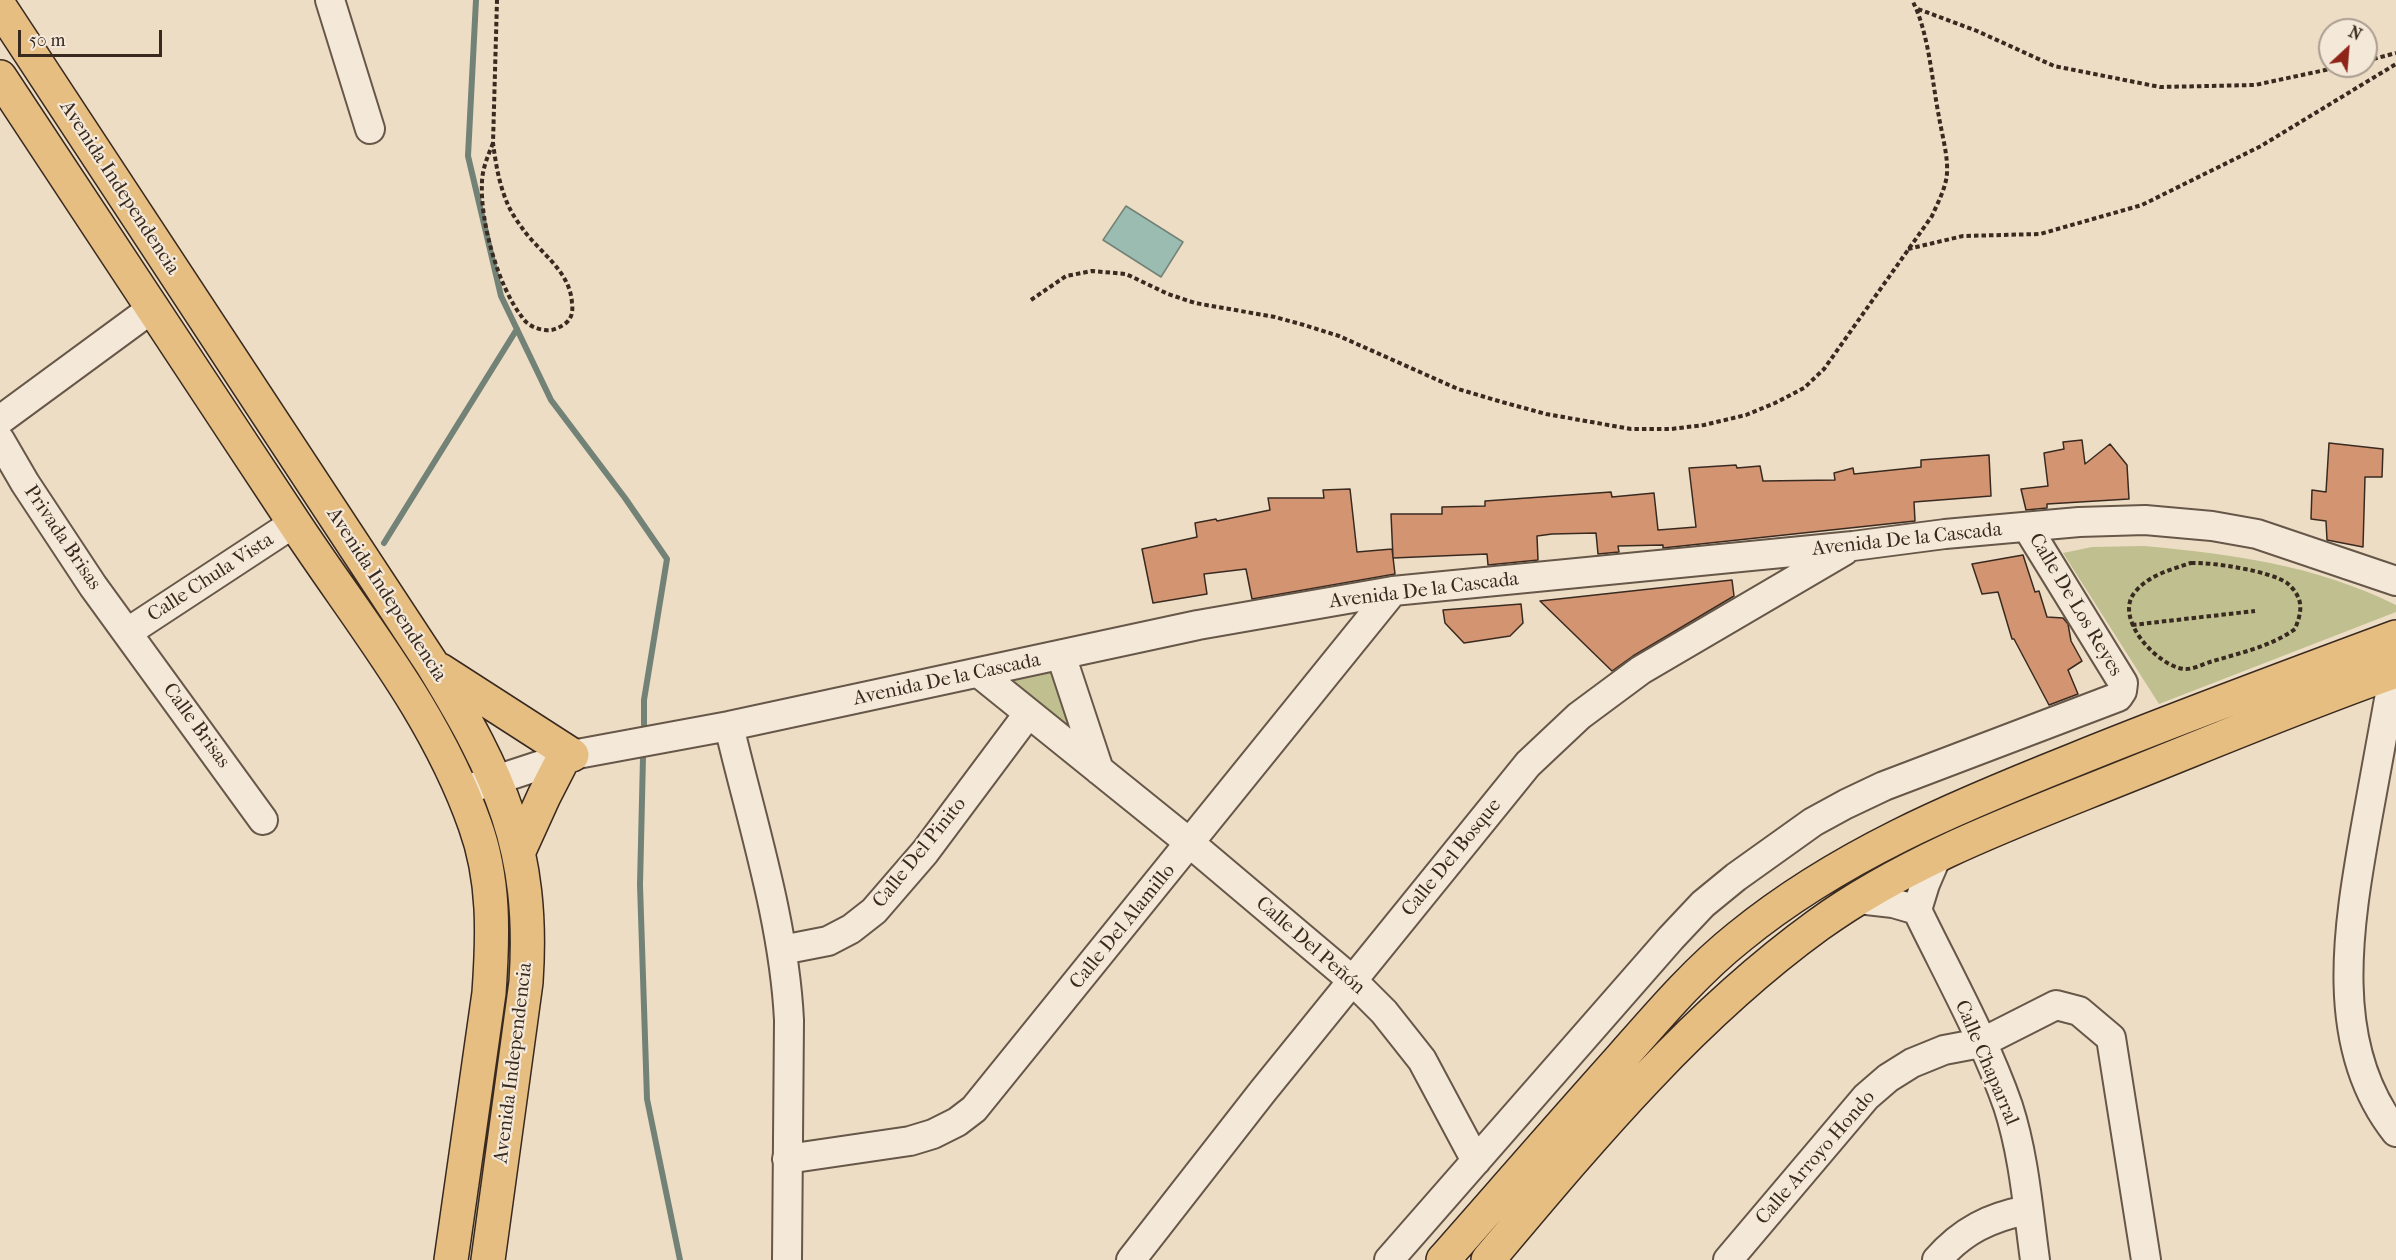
<!DOCTYPE html>
<html>
<head>
<meta charset="utf-8">
<style>
	body { margin:0 }
	#map { position:relative; width:2396px; height:1260px; overflow:hidden; background:#eeddc5; font-family:"IM FELL French Canon",serif }
	canvas { display:block }
	.north { position:absolute; left:2318px; top:18px; width:60px; height:60px; box-sizing:border-box; background:#f4e9d9; border:2px solid #a99d8f; border-radius:50%; rotate:26deg; font-size:16px; font-weight:700; line-height:24px; text-align:center; color:#392a20 }
	.north::after { content:''; display:block; margin:auto; width:21px; height:27px; background:#8f2418; clip-path:polygon(50% 0,100% 100%,50% 72%,0 100%) }
	.scale { position:absolute; left:18px; top:30px; width:144px; height:27px; box-sizing:border-box; border:3px solid #392a20; border-top:0; padding-left:8px; font-size:18px; line-height:21px; white-space:nowrap; color:#392a20; -webkit-text-stroke:4px #f4e9d9; paint-order:stroke }
</style>
</head>
<body>
<div id="map">
<canvas width="2396" height="1260"></canvas>
<div class="north">N</div>
<div class="scale">50 m</div>
</div>
<script>
const context = document.querySelector('canvas').getContext('2d');
context.lineJoin = 'round';
function paint(path, color) { context.fillStyle = color; context.fill(path, 'evenodd'); }
function stroke(path, color, width, dash) { context.strokeStyle = color; context.lineWidth = width; context.lineCap = dash ? 'butt' : 'round'; context.setLineDash(dash || []); context.stroke(path); }
function label(font, color, halo, rows, align = 'center') {
  context.font = font + ' "IM FELL French Canon",serif'; context.lineWidth = 4.5; context.setLineDash([]); context.textBaseline = 'middle'; context.strokeStyle = halo; context.fillStyle = color; for (const [text, x, y, turn = 0] of rows) {
    context.save(); context.translate(x, y); context.rotate((+turn || 0) * Math.PI / 180); context.textAlign = isNaN(turn) ? turn : align; if (halo) context.strokeText(text, 0, 0); context.fillText(text, 0, 0); context.restore();
  }
}
const green = new Path2D(`
	M2144,546c88,8 171,19 252,59v7l-237,92 -96,-151 29,-6z
	M1054,670l21,69 -70,-59z`);
const water = new Path2D(`
	M1126,206l57,36 -22,35 -58,-37z`);
const stream = new Path2D(`
	M476,0l-8,156 33,140 50,104 74,98 42,61 -23,141v25
	M384,543l133,-214
	M643,757l-3,128 7,214 33,161`);
const building = new Path2D(`
	M2082,440l3,24 25,-20 17,21 2,34 -82,5v4l-21,2 -5,-21 27,-3 -4,-33 20,-4 -1,-7z
	M2329,443l54,6 -1,28h-17l-2,70 -36,-7 -1,-19 -15,-2 1,-29 14,2z
	M1989,455l2,41 -77,6 1,19 -252,27v-3l-45,1 1,6 -21,2 -2,-21 -44,1 -15,2 1,24 -50,5 -1,-11 -94,4 -2,-44h51v-7l43,-1v-5l126,-9 1,5 42,-4 4,37 38,-3 -7,-59 47,-3 1,3 23,-2 3,15 72,-1 -1,-7 19,-5 1,6 67,-7v-7z
	M1350,489l7,63 35,-3 3,25 -143,25 -6,-30 -42,5 3,20 -54,9 -11,-54 55,-12 -2,-14 21,-4 1,2 53,-11 -2,-12h56l-1,-8z
	M2023,555l12,37 4,-1 8,26 16,1 5,6 3,17 11,20 -14,9 10,24 -29,11 -35,-66h-2l-14,-47 -16,2 -10,-30z
	M1732,580l2,16 -101,60 -21,15 -72,-70z
	M1521,604l2,19 -13,13 -46,7 -19,-20 -2,-13z`);
const path = new Path2D(`
	M1918,9l59,22 77,35 106,21 95,-2 89,-19
	M2366,61l30,-8
	M493,143c-5,13 -11,26 -11,40 -2,39 16,103 40,134 5,8 14,12 23,13 8,1 14,-2 21,-7 6,-5 7,-12 6,-20 -2,-31 -29,-48 -47,-71 -5,-7 -11,-15 -15,-23 -10,-20 -14,-43 -17,-66l4,-143
	M1908,249l55,-13 77,-2 102,-29 119,-59 135,-82
	M1031,300l35,-24 26,-5 34,3 42,20 27,9 80,14 29,8 35,11 119,53 44,13 44,12 85,15h40l33,-4 42,-10 29,-12 29,-15 20,-19 108,-153c6,-14 14,-28 15,-43 1,-18 -5,-38 -8,-56 -7,-35 -10,-85 -27,-117
	M2191,563c21,-1 79,8 96,20 4,3 9,9 11,14 5,10 1,22 -3,32 -25,18 -56,24 -85,33 -7,2 -18,8 -26,7 -27,-3 -71,-51 -49,-77 14,-17 37,-23 56,-29z
	M2132,625l123,-14`);
const minor = new Path2D(`
	M330,0l40,129
	M0,420l154,-113
	M0,440l25,43 68,103 170,234
	M128,632l166,-109
	M2395,653l-1,19c-9,49 -18,99 -27,148 -18,102 -41,224 29,312
	M1061,655l38,115
	M979,673l212,171 161,136 32,32 38,48 54,101
	M729,726c23,97 55,195 60,294l-2,240
	M462,791l110,-36 157,-29 469,-101 195,-34 460,-45 92,-12 134,-12 66,-2 67,6 45,8 139,47
	M1937,856l-12,28 -8,26c31,64 68,130 91,196 16,49 20,103 27,154
	M1858,899l35,4 24,7
	M782,950l46,-9 23,-12 23,-18 51,-59 103,-138
	M787,1159l123,-18 23,-7 24,-12 17,-13 419,-518
	M1131,1260l132,-169 265,-327 51,-48 62,-46 203,-119
	M1389,1260l282,-322 32,-34 33,-27 77,-55 33,-18 38,-18 234,-89 4,-6 1,-8 -96,-156
	M1728,1260l138,-163 22,-19 24,-15 32,-13 37,-7 75,-38 23,6 32,27 35,222
	M1937,1260c25,-29 53,-43 91,-50`);
const major = new Path2D(`
	M0,7l432,657c68,111 103,185 94,318l-38,278
	M0,77c98,147 195,296 293,444 65,99 142,190 182,304 20,55 18,111 14,168l-38,267
	M440,670l132,85
	M519,851l25,-55 20,-39
	M1443,1260c59,-67 118,-135 178,-202 37,-42 74,-86 118,-121 99,-81 217,-130 335,-177 106,-43 214,-83 322,-123
	M1488,1260c101,-120 203,-243 330,-335 90,-65 197,-104 299,-145 93,-37 185,-76 279,-109`);
const streetNames = [
	["Avenida Independencia",119,188,57],
	["Privada Brisas",62,538,56],
	["Avenida De la Cascada",1907,540,-6],
	["Calle Chula Vista",211,578,-33],
	["Avenida De la Cascada",1424,591,-7],
	["Avenida Independencia",386,595,57],
	["Calle De Los Reyes",2075,605,59],
	["Avenida De la Cascada",947,680,-12],
	["Calle Brisas",196,726,54],
	["Calle Del Pinito",920,853,-51],
	["Calle Del Bosque",1452,858,-51],
	["Calle Del Alamillo",1123,927,-51],
	["Calle Del Peñón",1310,946,41],
	["Avenida Independencia",514,1063,-83],
	["Calle Chaparral",1986,1063,67],
	["Calle Arroyo Hondo",1816,1158,-49]
];
paint(green, '#bfbf90');
paint(water, '#9abcb1');
stroke(water, '#738277', 1.5);
stroke(stream, '#738277', 6);
paint(building, '#d39472');
stroke(building, '#392a20', 1.5);
stroke(minor, '#665749', 32);
stroke(major, '#392a20', 36);
stroke(path, '#392a20', 4, [4.5, 3]);
stroke(minor, '#f4e9d9', 28);
stroke(major, '#e7be82', 33);
label('20px', '#392a20', '#f4e9d9', streetNames);
</script>
</body>
</html>
